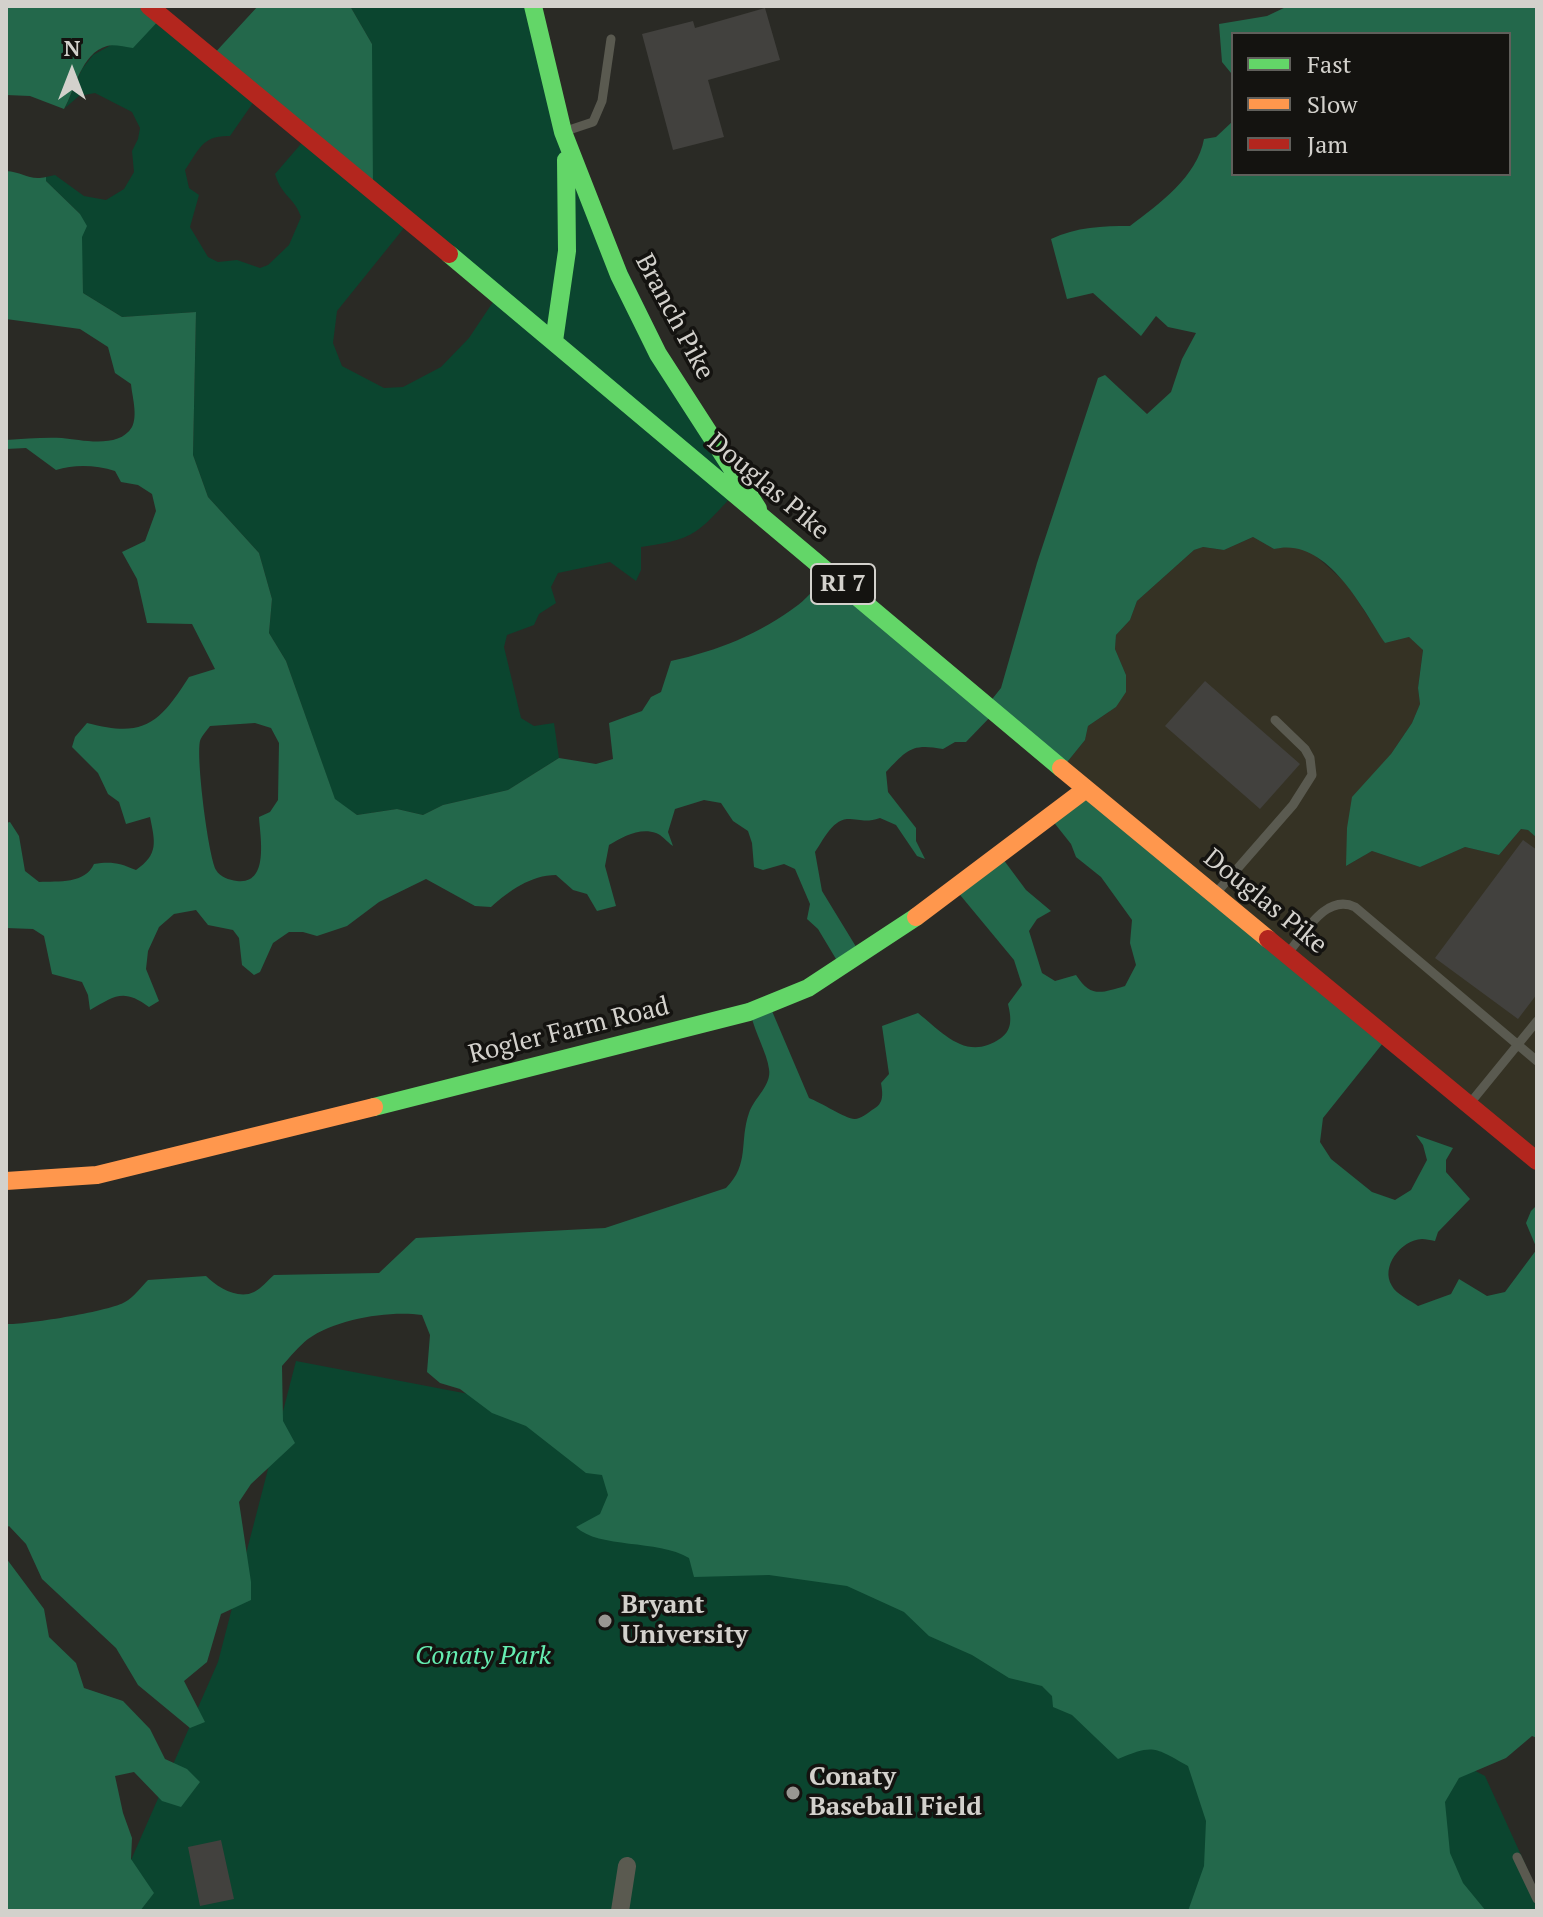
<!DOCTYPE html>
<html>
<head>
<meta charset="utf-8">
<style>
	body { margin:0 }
	#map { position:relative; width:1543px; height:1917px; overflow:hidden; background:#2a2a25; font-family:"PT Serif",serif }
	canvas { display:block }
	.frame { position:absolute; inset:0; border:8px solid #d3d1cc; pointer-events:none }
	.legend { position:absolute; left:1231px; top:32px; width:280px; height:144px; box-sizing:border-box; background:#141310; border:2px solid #605f5b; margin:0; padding:10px 14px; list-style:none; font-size:24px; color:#d3d1cc }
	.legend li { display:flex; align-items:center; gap:16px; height:40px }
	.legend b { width:40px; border:2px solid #605f5b }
	.north { position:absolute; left:32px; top:32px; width:80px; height:80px; -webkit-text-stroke:6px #141310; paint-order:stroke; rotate:0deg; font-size:22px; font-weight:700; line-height:32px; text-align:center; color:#d3d1cc }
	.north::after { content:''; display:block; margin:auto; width:28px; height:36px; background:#d3d1cc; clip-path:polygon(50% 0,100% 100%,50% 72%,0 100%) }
</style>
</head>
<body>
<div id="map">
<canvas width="1543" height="1917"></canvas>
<div class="frame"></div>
<ul class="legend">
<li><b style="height:10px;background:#63d668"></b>Fast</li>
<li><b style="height:10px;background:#ff974d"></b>Slow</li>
<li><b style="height:10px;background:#b3261e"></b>Jam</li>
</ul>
<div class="north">N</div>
</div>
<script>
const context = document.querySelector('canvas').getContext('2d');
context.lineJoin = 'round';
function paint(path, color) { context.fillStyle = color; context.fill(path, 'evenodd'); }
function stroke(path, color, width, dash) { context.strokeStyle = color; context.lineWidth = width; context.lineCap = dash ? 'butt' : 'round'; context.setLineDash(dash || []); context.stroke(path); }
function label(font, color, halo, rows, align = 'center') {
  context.font = font + ' "PT Serif",serif'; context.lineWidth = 7; context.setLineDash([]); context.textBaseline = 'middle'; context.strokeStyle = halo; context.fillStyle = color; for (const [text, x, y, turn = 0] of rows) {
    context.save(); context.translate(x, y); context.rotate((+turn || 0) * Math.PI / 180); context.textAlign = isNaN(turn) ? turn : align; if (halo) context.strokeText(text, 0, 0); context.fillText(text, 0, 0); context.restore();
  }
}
const built = new Path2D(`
	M1253,537l21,12 14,-4 21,5 38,34 38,59 24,-6 14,12 -5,39 2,16 -8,19 -21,31 -45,112 26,-15 48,16 45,-20 34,8 22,-26 7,1 9,8v321l-473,-393 21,-26 3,-14 28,-19 10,-32 -11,-26 1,-14 14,-15 7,-19 57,-51 8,-3 22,3z`);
const green = new Path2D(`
	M350,6h184l32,138 169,349c-38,40 -38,46 -94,54v23l-5,11 -26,-19 -52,11 -7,14 5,16 -17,11 -5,11 -27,10 -3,12 17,71 13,8 20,-3 5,35 -51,32 -65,15 -20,10 -26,-6 -40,6 -22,-15 -49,-139 -17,-28 3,-34 -13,-46 -51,-56 -15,-42 3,-143 -74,5 -39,-24 -3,-79 -34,-33v-4l9,-2 29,21 22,4 18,-11 10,-17 -2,-21 6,-12 2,-11 -8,-16 -37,-19 -16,3 -14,12 17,-39 11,-14 69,-38 95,80 -27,39c-28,-1 -31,14 -45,34l4,18 10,7 -9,32 18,30 10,5 19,-2 23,8 8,-3 21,-20 12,-28c-6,-19 -19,-20 -26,-43l31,-36 66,-94zM408,223l87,76 -26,39 -28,29 -38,20 -19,1 -42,-22 -9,-23 4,-32z
	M296,1361l628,120 561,295 52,114v21h-1411l5,-51 87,-198z`);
const forest = new Path2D(`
	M6,6h147l9,11 -29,31c-8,-1 -20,-4 -26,-2 -26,7 -32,44 -43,63l-34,-13 -24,-1z
	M258,6h92l22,38 1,146 -161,-134z
	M1288,6h249v832l-9,-8 -7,-1 -22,26 -34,-8 -45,20 -48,-16 -26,15 1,-38 5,-31 39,-43 21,-31 8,-19 -2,-16 5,-38 -14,-13 -24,6c-24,-37 -59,-107 -111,-94l-21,-12 -29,13 -21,-3 -9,3 -57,51 -7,19 -14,15 -1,14 11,26v17l-10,15 -28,19 -3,14 -21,26 -69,-54 -29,30h-11l-12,7c-32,-6 -36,1 -57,23l2,20 28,36v13l9,18 -8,-3 -21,-31 -16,-7c-15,5 -19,1 -33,1 -16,2 -24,22 -32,33l7,39 36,59 -19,14 -21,-35 -11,-10 3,-15 -15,-35 -11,-5 -21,6 -9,-3 -2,-24 -4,-12 -15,-10 -12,-18 -17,-3 -29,9 -7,23 5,14c-6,-4 -11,-11 -17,-13 -16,-6 -34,4 -47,12l-4,21 11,40 -19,5 -10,-17 -14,-4 -17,-15c-25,0 -47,16 -65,32l-16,-1 -49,-27 -47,23 -32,24 -30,10 -14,-4h-14l-16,11 -13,29 -6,3 -12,-10 -3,-27 -6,-8 -25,-5 -12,-15 -22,4 -15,13 -11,24 -2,18 13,32 -10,6c-26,-19 -34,-11 -59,3l-2,-15 -6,-13 -30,-8 -8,-38 -11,-7 -27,-1v-105l4,-1 9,14 6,35 14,11c20,-1 46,2 55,-18 17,-3 26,-1 42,6 23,-16 19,-28 14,-53l-24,7 -7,-22 -11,-8 -10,-21 -26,-26 3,-10 12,-14c57,15 72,1 102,-46l26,-8 -23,-45 -45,-1 -10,-44 -15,-27 23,-11 11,-30 -4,-17 -14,-9 -17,-3 -6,-11c-19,-6 -40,-7 -59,-1l-30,-22 -20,1v-9c18,-1 38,-3 56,-2 20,2 57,11 70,-11 6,-12 0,-31 -1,-43l-16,-11 -7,-26 -28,-18 -74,-10v-148c17,1 23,10 40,6v4l34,33 7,12 -5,11 1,56 39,24 74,-5 -3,143 15,42 51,56 13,46 -3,34 17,28 49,138 22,16 40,-6 26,6 20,-10 65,-15 51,-32 37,6 17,-5 -4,-36 33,-12 9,-14 10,-5 10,-31c46,-10 89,-27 127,-56 12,-9 21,-22 31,-32l160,130 12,-15 36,-125 61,-185 7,-3 42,39 24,-22 11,-33 14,-26 -28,-6 -12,-11 -15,20 -48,-43 -26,6 -16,-60c25,-12 52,-13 79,-13 29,-22 67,-49 74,-87l12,-2 17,-16v53h276v-140h-276v58l-2,-19 -9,-11 -3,-38 48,-8zM255,723l16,5 8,15 -1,57 -8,12 -11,5c1,19 11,68 -22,64 -8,-1 -17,-4 -21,-11 -8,-16 -20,-112 -16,-129 1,-4 7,-11 10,-15z
	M1083,793l304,245 -64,80 -3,24 11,17 41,33 23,8 16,-10 16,-30 -4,-15 -7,-10 37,13 -7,12v12l24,27 -32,33 -3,9c-5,-1 -9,-2 -13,-2 -21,1 -42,28 -30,47 4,8 18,14 26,20l33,-12 8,-15 28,17 18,-4 32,-43 -11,-26 5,-12 6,-6v533l-5,-2 -26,22 -47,20 -14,24 5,51 13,30 23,28h-298l16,-45 2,-45 -18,-55c-34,-19 -34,-22 -70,-7l-46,-44 -19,-8 -1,-11 -10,-10 -33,-8 -37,-23 -43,-19 -25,-24 -57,-26 -78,-11 -75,2 -5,-19c-32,-19 -90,-9 -113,-31l24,-13 8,-19 -6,-20 -16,-2 -60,-47 -34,-13 -32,-24 -20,-6 -13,-11 3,-37 -8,-20c-32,-5 -87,4 -114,24 -9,7 -18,18 -26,27l1,55 12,22 -44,41 -12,18 12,80v18l-30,14 -14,48 -23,19 21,41 -15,6 -52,-43 -22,-37 -74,-69 -16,-35 -17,-18 -3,2v-204c19,1 105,-13 119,-22 9,-5 16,-15 23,-22l58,-4c11,11 32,24 48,16 7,-3 14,-12 20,-17l105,-2 37,-35 189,-10 121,-40c24,-24 13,-46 23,-75 5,-15 23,-28 20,-44 -2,-16 -14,-36 -18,-54l18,-11 40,94c11,4 39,22 46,21 5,0 13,-6 17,-9 12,-6 11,-15 9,-27l8,-9 -7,-48 36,-13c26,21 49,49 83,25 12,-9 10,-21 7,-34l14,-19 -8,-25 -58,-70 44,-35 26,35 25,21 -14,8 -8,12 13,42 13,8 21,-6c15,23 25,18 49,11l11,-21 -6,-22 2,-23 -31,-43 -25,-20 -5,-13 -19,-24z
	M6,1558l38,51 5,28 27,26 8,25 39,13 27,28 15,30 22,10 13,13 -19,25 -19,-6 -28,-29 -19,4 8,37 9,25 -1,21 23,34 -14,18h-134z`);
const building = new Path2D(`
	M765,8l15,52 -72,20 16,57 -51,13 -31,-116 51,-13 2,7z
	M1205,681l95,83 -40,45 -95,-83z
	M1523,840l14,10v144l-19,25 -83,-61z
	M221,1840l13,59 -34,7 -12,-59z`);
const lane = new Path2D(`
	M566,131l27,-9 9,-21 9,-62
	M1217,892l76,-87 19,-30 -2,-17 -5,-9 -30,-29
	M1288,953c17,-20 38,-60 67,-46l182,154
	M1471,1102l66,-81
	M1517,1857l20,42`);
const street = new Path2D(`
	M620,1911l7,-45`);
const fast = new Path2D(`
	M533,6l30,126 56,143 39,79 100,155
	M449,254l612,514
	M554,341l13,-90 -1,-91
	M374,1107l375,-95 59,-24 108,-71`);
const slow = new Path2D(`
	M1061,768l207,171
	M916,917l170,-128
	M6,1181l91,-6 277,-68`);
const jam = new Path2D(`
	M149,6l300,248
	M1268,939l269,222`);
const markers = [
	[605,1621,8,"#989792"],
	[793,1793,8,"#989792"]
];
const shields = [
	[843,584,64]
];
const shieldNames = [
	["RI 7",843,584]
];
const streetNames = [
	["Branch Pike",674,317,62],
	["Douglas Pike",768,487,40],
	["Douglas Pike",1265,902,39],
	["Rogler Farm Road",569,1031,-14]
];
const poiNames = [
	["Bryant",621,1606],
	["University",621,1636],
	["Conaty",809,1778],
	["Baseball Field",809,1808]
];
const parkNames = [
	["Conaty Park",483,1657]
];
paint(built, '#353224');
paint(green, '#0b452f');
paint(forest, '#23684b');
paint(building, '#42413e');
stroke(lane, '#5a5a50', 9);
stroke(street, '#5a5a50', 18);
stroke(fast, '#63d668', 18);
stroke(slow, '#ff974d', 18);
stroke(jam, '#b3261e', 18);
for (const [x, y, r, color] of markers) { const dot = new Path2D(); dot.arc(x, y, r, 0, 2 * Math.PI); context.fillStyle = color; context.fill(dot); stroke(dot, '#141310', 3); }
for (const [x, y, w] of shields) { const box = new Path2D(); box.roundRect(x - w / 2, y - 20, w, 40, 6); context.fillStyle = '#141310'; context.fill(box); stroke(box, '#d3d1cc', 2); }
label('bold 24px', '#d3d1cc', null, shieldNames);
label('26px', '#d3d1cc', '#141310', streetNames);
label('bold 26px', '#d3d1cc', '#141310', poiNames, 'left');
label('italic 26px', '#65edb1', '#141310', parkNames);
</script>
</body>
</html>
